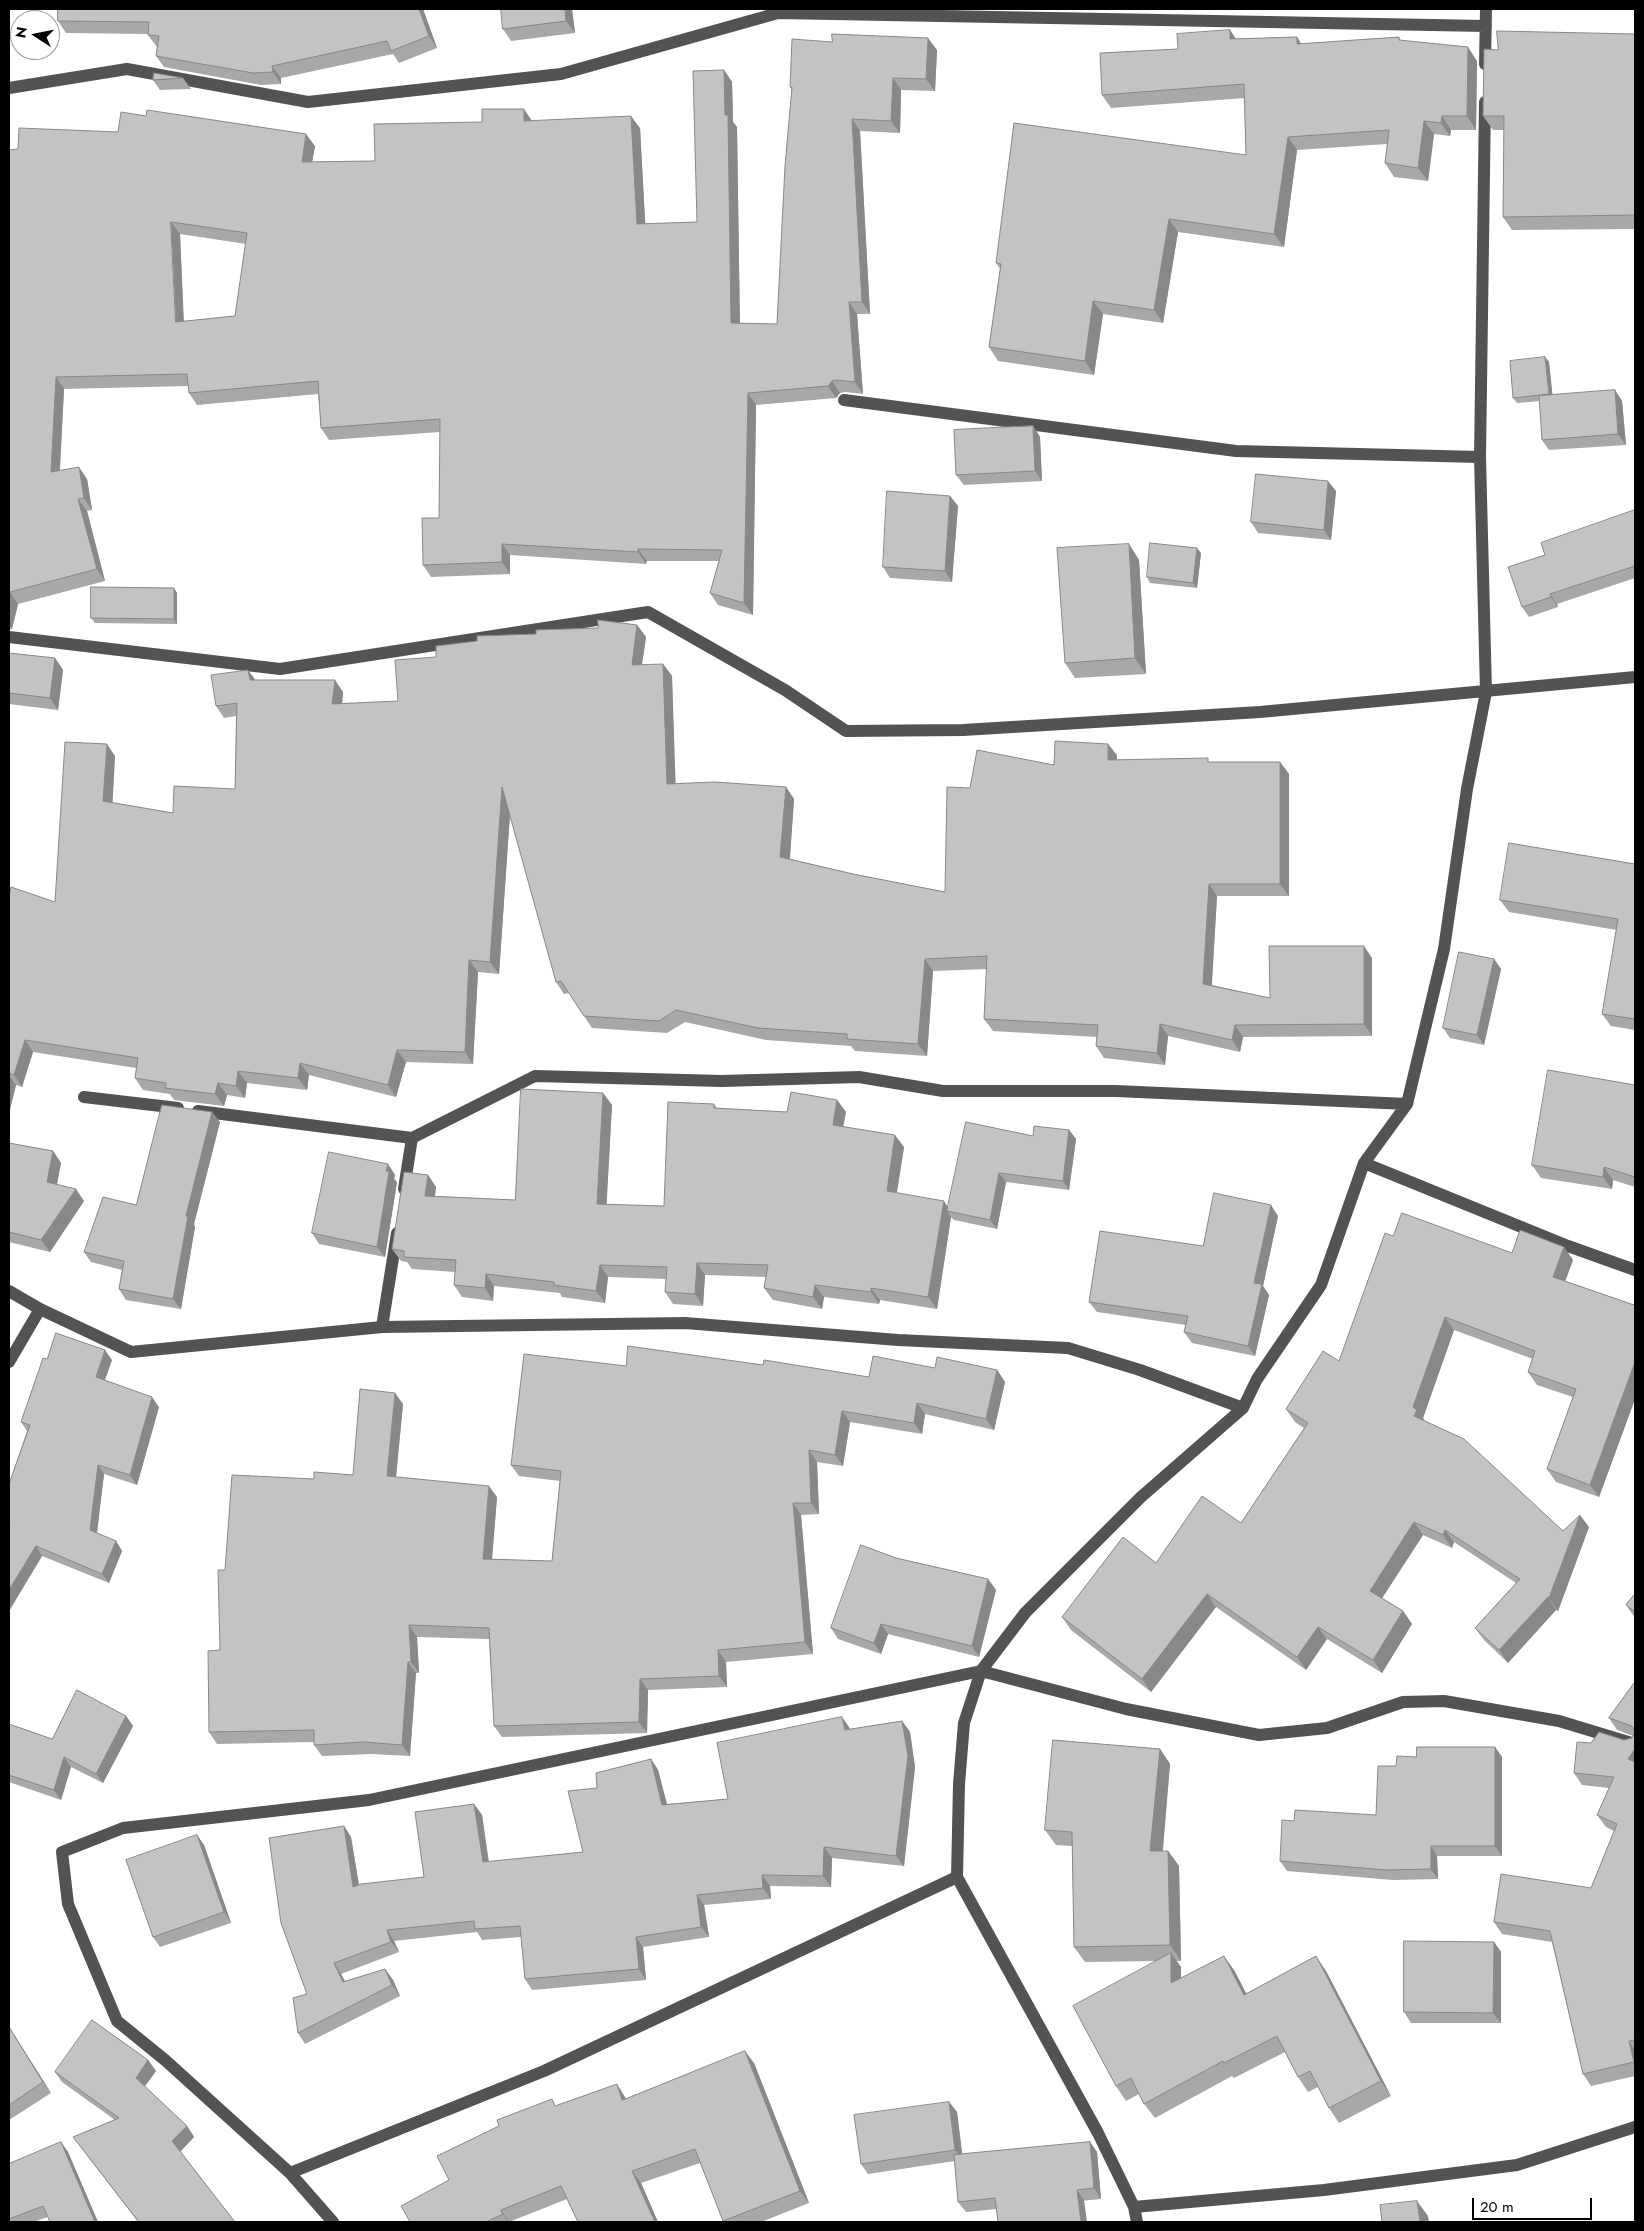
<!DOCTYPE html>
<html>
<head>
<meta charset="utf-8">
<style>
	body { margin:0 }
	#map { position:relative; width:1644px; height:2231px; overflow:hidden; background:#fff; font-family:Jost,sans-serif }
	canvas { display:block }
	.frame { position:absolute; inset:0; border:10px solid #000; pointer-events:none }
	.north { position:absolute; left:10px; top:10px; width:50px; height:50px; box-sizing:border-box; background:#fff; border:1px solid #999; border-radius:50%; rotate:281deg; font-size:14px; font-weight:700; line-height:20px; text-align:center; color:#000 }
	.north::after { content:''; display:block; margin:auto; width:18px; height:22px; background:#000; clip-path:polygon(50% 0,100% 100%,50% 72%,0 100%) }
	.scale { position:absolute; left:1472px; top:2198px; width:120px; height:22px; box-sizing:border-box; border:2px solid #000; border-top:0; padding-left:6px; font-size:15px; line-height:18px; white-space:nowrap; color:#000; -webkit-text-stroke:4px #fff; paint-order:stroke }
</style>
</head>
<body>
<div id="map">
<canvas width="1644" height="2231"></canvas>
<div class="frame"></div>
<div class="north">N</div>
<div class="scale">20 m</div>
</div>
<script>
const context = document.querySelector('canvas').getContext('2d');
context.lineJoin = 'round';
function stroke(path, color, width, dash) { context.strokeStyle = color; context.lineWidth = width; context.lineCap = dash ? 'butt' : 'round'; context.setLineDash(dash || []); context.stroke(path); }
function paint(path, color) { context.fillStyle = color; context.fill(path, 'evenodd'); }
const minor = new Path2D(`
	M1485,64l1,-55
	M9,88l118,-19 181,33 253,-28 217,-61 708,13
	M844,400l392,51 244,6
	M9,637l271,32 368,-57 137,78 61,41 117,-1 297,-18 375,-35
	M84,1097l94,11
	M198,1111l214,27
	M1364,1163l204,83 67,24
	M404,1189l8,-51 123,-62 187,5 137,-4 84,14h173l291,13
	M9,1291l31,18 91,43 251,-25 303,-4 213,17 170,8 72,22 103,38
	M382,1327l15,-94
	M9,1362l31,-53
	M290,2173l254,-102 413,-194
	M1134,2207l190,-17 193,-25 118,-38
	M333,2222l-43,-49 -125,-113 -48,-39 -49,-117 -6,-52 61,-24 246,-28 612,-129 145,38 133,26 68,-7 76,-26 41,-1 115,20 76,23
	M1137,2222l-3,-15 -36,-74 -141,-256 2,-93 5,-61 17,-52 44,-58 116,-116 102,-89 14,-29 64,-94 43,-122 43,-59 37,-155 23,-160 19,-97 -6,-235 5,-355`);
const wall = new Path2D(`
	M423,9l14,39 -38,15 -6,-9 -112,24v6l-20,1 -97,-18 -8,-11 1,-9 -9,-12v-1l-82,-1 -8,-12z
	M572,9l3,24 -64,8 -8,-12z
	M1230,30l6,9 61,-2 4,7 98,-7 2,4 76,20 -1,69h-25l-1,6 -16,-2 -6,47 -34,-4 -9,-14 2,-19 -90,6 -13,97 -106,-15 -15,91 -60,-9 -9,61 -96,-14 -9,-14 11,-78 -4,-6 250,-108 -1,-57 -134,10 -9,-13 76,-46z
	M1635,34v195l-123,1 -9,-13 1,-87h-11l-10,-14 15,-66z
	M937,50l-2,41 -34,-1 -1,43 -40,-2 10,183h-13l6,80 -18,-2 -5,1 -4,5 -80,7 -3,210 -35,-10 -8,-12 9,-32h-72l-1,3 -136,-9v19l-79,3 -8,-12 16,-47 1,-86 -111,8 -8,-12 -3,-34 -121,11 -8,-12 -1,-7 -124,3 -4,81 27,9 5,31 -5,1 18,70 -87,23 -6,25 -3,1v-480l306,-4 -3,16 63,-1 157,-40 108,7 5,96 52,-2 27,-152 8,12 1,40 4,5 3,196 37,1 15,-233 -2,-4zM180,234l66,10 -11,72 -51,5z
	M183,78l8,11 -31,1 -7,-10z
	M1545,357l4,5 3,33 63,-5 7,11 4,44 -77,5 -7,-10 -2,-39 -23,2 -4,-5z
	M1033,426l7,11 2,44 -78,4 -8,-10z
	M1336,491l-5,49 -73,-7 -7,-11z
	M950,496l8,10 -6,76 -62,-4 -7,-11z
	M1635,510v68l-78,26 1,3 -29,10 -7,-10 23,-52z
	M1129,544l10,16 7,114 -71,4 -10,-15z
	M1201,553l-4,35 -47,-5 -3,-6z
	M174,588l3,5v31l-82,-1 -4,-5z
	M637,625l9,12 -4,28 21,-1 9,12 3,108 111,3 8,12 -4,60 63,15 92,18 25,-104 84,-23 63,-10v5l94,2h69l9,12v122h-72l-5,89 58,13 102,-40v78l-129,1 -3,15 -72,-16 -3,29 -61,-7 -8,-12 1,-9 -104,-6 -9,-12 3,-50 -54,2 -6,85 -72,-5 -4,-5 -85,-6 -81,-18 -18,11 -75,-5 -23,-35 -5,1 -8,-12 -46,-168 -11,160 -21,-2 -5,92 -67,-2 -10,35 -87,-22 -2,15 -60,-7 -2,15 -18,-3 -3,11 -50,-6 -4,-6 -27,-4 -8,-12 1,-10 -103,-16 -11,35 -6,-2 -7,28v-218l46,7 60,-146 -3,47 61,10 62,-24 1,-73 -12,2 -8,-12 39,-26 88,12 -1,12 56,-3 38,-44 100,-23z
	M9,653l46,5 8,12 -5,40 -49,-6z
	M1635,864v166l-24,-4 -9,-12 15,-84 -108,-18 -9,-12z
	M1494,959l7,10 -17,76 -34,-7 -7,-10z
	M1635,1085v102l-22,-7 -1,9 -71,-11 -9,-13z
	M603,1093l9,12 -6,100 58,1 50,-102 3,4 70,4 50,-12 9,12 -3,14 61,21 -7,46 51,14 85,-71 36,-6 7,9 -7,51 -63,-8 -9,47 -43,-9 -3,-3 -14,92 -57,-9 -1,4 -55,-7 -2,12 -49,-9 -9,-12 2,-11 -61,-2 -2,31 -30,-2 -8,-12 1,-13 -58,-2 -3,26 -43,-6 -2,-4 -66,-7 -1,15 -31,-4 -8,-12 1,-13 -43,-3 -5,-7 -6,-1 -9,-12 36,-74 8,12 -1,9 80,4z
	M212,1112l8,10 -26,102 1,3 -14,82 -55,-9 -7,-11 3,-19 -31,-8 -7,-10 52,-47z
	M9,1143l44,8 8,12 -4,21 27,17 -34,51 -41,-10z
	M388,1164l7,11 -1,4 3,3 -12,75 -66,-13 -7,-11z
	M1278,1216l-15,70 6,9 -14,61 -63,-13 -8,-11 2,-7 -89,-13 -8,-10 114,-56z
	M1393,1236l119,17 52,-6 9,13 -8,21 69,24 1,-3v97l-36,98 -43,-15 -9,-13 26,-72 -36,-12 -9,-13 5,-13 -79,-29 -31,88 2,3 138,110 26,-4 -31,84 -2,-1 -48,53 -24,-23 -9,-12 41,-45 -62,-41 -2,6 -29,-13 -41,63 21,13 9,13 -30,49 -55,-34 -21,31 -90,-63 -65,85 -80,-62 -9,-13 94,-54 85,-40 63,-95 -9,-6 -9,-13 53,-48z
	M47,1359l65,1 -7,20 54,27 -22,78 -33,-11 -7,59 19,8 6,10 -13,32 -67,-27 -33,55v-127l18,-53 -6,-9z
	M763,1365l106,12 66,-9 62,2 8,12 -11,48 -69,-16 -3,20 -72,-12 -7,44 -26,-4 2,52 -18,1 12,139 -87,8 1,25 -79,3 -1,43 -145,4 -8,-11 -5,-87 -72,-2 2,36h-3l-6,83 -38,-2 -50,2 -8,-11v-3l-97,2 -8,-12 11,-82 5,-80 89,-91 39,-4 50,-71 -7,73 101,20 -5,62 60,2 8,-80 -41,-5 -8,-11 115,-99z
	M896,1558l92,21 8,11 -17,67 -91,-23 -7,20 -43,-15 -7,-11z
	M1635,1594v24l-9,-13z
	M1635,1682v394l-44,10 -8,-12 -31,-132 -50,-8 -8,-12 97,-34 23,-57 -8,-4 -9,-12 12,-27 -27,-3 -8,-12 17,-30 33,-3 8,-2 1,-2 -16,-6 -8,-12z
	M126,1716l7,10 -30,57 -32,-16 -10,33 -52,-18v-58l43,15z
	M902,1721l8,11 5,35 -11,99 -72,-8 -1,29 -61,-1 1,13 -67,6 5,32 -66,10 3,33 -114,10 -7,-11 -4,-42 -39,3 -5,-8 -83,9 5,11 -58,22 4,7 40,-12 8,11 7,16 -95,48 -7,-11 46,-207 7,11 8,48 65,-8 50,-73 8,11 7,47 94,-10 14,-64 54,-29 7,11 9,34 61,-5 121,-72 1,2z
	M1495,1747l7,10v99h-65l1,23 -45,1 -106,-9 -7,-10 14,-40 82,-6 20,-49 20,-9z
	M1160,1749l10,15 -7,87h5l11,15 2,95h-5l5,6v11l53,-8 12,23 80,-22 65,125 -52,27 -10,-15 -11,-21 -10,5 -10,-15 -13,-25 -51,26 -2,-2 -77,42 -11,-14 -5,-10 -13,7 -10,-15 40,-125 -71,1 -11,-15 -2,-101 -16,-1 -11,-15z
	M197,1835l7,10 27,78 -71,24 -7,-10z
	M1494,1942l7,10v71h-90l-7,-11z
	M9,2027l42,66 -42,27z
	M148,2060l8,11 -12,16 43,39 7,11 -14,14 55,71h-97l-65,-85 42,-17 -53,-38 -7,-10z
	M754,2063l55,140 -48,19h-37l-24,-59 -59,20 17,39h-80l-11,-23 -58,23h-99l39,-42 108,-75 68,-8 1,2z
	M949,2102l8,10 5,42 128,-12 7,10 4,47 -135,13 -8,-10 -3,-41 -87,13 -7,-10z
	M61,2142l7,10 30,70h-48l-2,-5 -15,5h-24v-58z`);
const shadedWall = new Path2D(`
	M419,9h4l14,39 -8,-12z
	M565,9h7l3,24 -9,-12z
	M1230,30l9,14 -9,-5z
	M1297,37l9,14 -9,-7z
	M928,38l9,12 -2,41 -9,-12z
	M1468,47l9,14 -1,69 -9,-14z
	M272,66l9,12v6l-8,-12z
	M724,70l8,12 1,40 4,5 3,208 -9,-12z
	M893,78l8,12 -1,43 -9,-12z
	M524,109l8,12h-8z
	M631,116l9,12 6,108 -9,-12z
	M1442,116l9,14 -1,6 -9,-13z
	M852,119l8,12 10,183 -8,-12z
	M1424,121l10,13 -6,47 -10,-13z
	M306,134l9,12 -5,28 -8,-12z
	M1288,137l9,13 -13,97 -10,-13z
	M1169,219l9,13 -15,91 -9,-13z
	M171,222l9,12 4,100 -8,-12z
	M1093,301l10,13 -9,61 -9,-14z
	M849,302l8,12 6,80 -8,-12z
	M1545,357l4,5 4,37 -4,-5z
	M56,377l8,12 -5,94 -8,-11z
	M832,381l8,12 -4,5 -8,-12z
	M1615,390l7,11 4,44 -8,-11z
	M748,393l8,12 -3,210 -9,-12z
	M1033,426l7,11 2,44 -7,-10z
	M79,467l8,12 5,31 -8,-12z
	M1328,481l8,10 -5,49 -7,-10z
	M950,496l8,10 -6,76 -7,-11z
	M78,499l9,12 18,70 -8,-12z
	M502,544l8,11v19l-8,-12z
	M1129,544l10,16 7,114 -11,-16z
	M1197,548l4,5 -4,35 -4,-5z
	M638,549l9,12 -1,3 -8,-12z
	M174,588l3,5v31l-3,-5z
	M10,592l8,12 -6,25 -3,-5v-27z
	M1550,594l7,10 1,3 -7,-10z
	M637,625l9,12 -6,40 -8,-12z
	M55,658l8,12 -5,40 -8,-12z
	M663,664l9,12 4,120 -9,-12z
	M248,670l9,12 -7,-2z
	M335,680l8,12 -2,24 -9,-12z
	M107,744l8,12 -3,57 -9,-12z
	M1108,744l9,11 -1,17 -8,-12z
	M1280,762l9,12v122l-9,-12z
	M502,787l9,12 -12,175 -9,-12z
	M786,787l8,12 -5,70 -9,-12z
	M1209,884l8,12 -6,99 -8,-11z
	M1364,946l8,12v78l-8,-12z
	M925,959l8,12 -6,85 -9,-12z
	M1494,959l7,10 -17,76 -7,-10z
	M469,960l9,12 -5,92 -8,-12z
	M1160,1024l8,12 -3,29 -8,-12z
	M1235,1025l8,12 -3,15 -8,-12z
	M25,1040l8,12 -11,35 -8,-12z
	M397,1050l9,12 -10,35 -8,-12z
	M300,1063l9,12 -2,15 -9,-12z
	M238,1071l9,12 -2,15 -9,-12z
	M9,1075l7,10 -7,28z
	M218,1083l9,12 -3,11 -9,-12z
	M603,1093l9,12 -6,111 -9,-12z
	M837,1100l9,12 -5,25 -8,-12z
	M212,1112l8,10 -26,102 1,3 -14,82 -8,-10 13,-83z
	M1069,1130l7,9 -7,51 -6,-9z
	M895,1135l9,12 -9,56 -8,-12z
	M53,1151l8,12 -6,31 -8,-12z
	M388,1164l7,11 -1,4 3,3 -12,75 -8,-10z
	M1604,1167l9,13 -1,9 -9,-12z
	M999,1173l7,9 -9,47 -7,-9z
	M428,1175l8,12 -3,21 -8,-12z
	M76,1189l8,12 -34,51 -9,-12z
	M944,1201l7,11 -4,-1 4,6 -14,92 -9,-12z
	M1271,1205l7,11 -15,70 6,9 -14,61 -7,-10 6,-63z
	M1564,1247l9,13 -11,30 -9,-13z
	M697,1263l8,12 -2,31 -8,-12z
	M600,1265l8,12 -3,26 -9,-12z
	M486,1274l8,12 -1,15 -8,-13z
	M815,1285l9,12 -2,12 -9,-12z
	M871,1288l9,12 -1,4 -8,-12z
	M1445,1317l9,13 -31,88 3,5 -12,-7 -1,-9z
	M105,1350l7,10 -10,27 -6,-10z
	M1635,1362v37l-36,98 -9,-12z
	M997,1370l8,12 -11,48 -8,-11z
	M395,1393l8,11 -8,83 -8,-11z
	M152,1397l7,10 -22,78 -7,-10z
	M917,1403l8,11 -3,20 -8,-11z
	M842,1411l8,11 -7,44 -8,-11z
	M809,1450l8,12 2,52 -8,-11z
	M98,1465l6,9 -8,66 -6,-10z
	M489,1486l8,11 -6,74 -8,-12z
	M793,1503l8,12 12,139 -8,-12z
	M1580,1515l9,12 -31,84 -9,-13z
	M1414,1522l9,13 -44,68 -9,-12z
	M1445,1530l9,12 -2,6 -9,-13z
	M116,1541l6,10 -13,32 -7,-9z
	M36,1546l6,10 -33,55v-21z
	M988,1579l8,11 -17,67 -7,-11z
	M1207,1594l9,13 -65,85 -9,-13z
	M1548,1597l8,13 -48,53 -9,-13z
	M1403,1611l9,13 -30,49 -9,-13z
	M881,1624l7,10 -7,20 -7,-11z
	M409,1625l8,12 2,36 -8,-11z
	M1318,1627l9,12 -21,31 -9,-13z
	M718,1650l8,12 1,25 -8,-11z
	M408,1662l8,11 -6,83 -8,-11z
	M640,1679l8,11 -1,43 -8,-11z
	M126,1716l7,10 -30,57 -7,-9z
	M842,1717l7,10 3,14 -7,-11z
	M902,1721l8,11 5,35 -11,99 -8,-10z
	M1495,1747l7,10v99l-7,-10z
	M1160,1749l10,15 -9,103 -11,-16z
	M1635,1749v20l-7,-10z
	M64,1757l7,10 -10,33 -7,-10z
	M651,1759l7,11 12,46 -8,-11z
	M474,1804l8,11 8,58 -7,-11z
	M344,1826l7,11 10,61 -8,-11z
	M197,1835l7,10 27,78 -7,-11z
	M1431,1846l6,10 1,23 -7,-10z
	M824,1847l8,11 -1,29 -8,-11z
	M1168,1851l11,15 2,95 -11,-16z
	M762,1875l8,11 1,13 -8,-11z
	M697,1895l7,10 5,32 -8,-10z
	M387,1930l7,11 5,11 -8,-10z
	M636,1937l7,10 3,33 -7,-11z
	M1494,1942l7,10v71l-8,-10z
	M1171,1953l10,14v31l-10,-15z
	M1224,1956l10,14 20,39 -10,-14z
	M1316,1956l10,15 65,125 -10,-15z
	M334,1963l7,11 10,19 -8,-11z
	M385,1969l8,11 7,16 -8,-11z
	M9,2027l6,9 36,57 -8,-11z
	M1629,2041l6,10v14l-1,-3z
	M745,2051l9,12 55,140 -9,-12z
	M148,2060l8,11 -13,18 -7,-11z
	M617,2084l8,13 6,16 -9,-13z
	M949,2102l8,10 6,48 -8,-10z
	M187,2126l7,11 -14,15 -8,-11z
	M61,2142l7,10 30,70h-3z
	M1090,2142l7,10 4,47 -7,-11z
	M632,2171l9,12 17,39h-3z
	M1077,2190l7,10 3,22h-6z
	M1417,2201l11,15 1,6h-9z
	M501,2210l8,12h-1l-5,-8z`);
const building = new Path2D(`
	M58,9h361l10,27 -38,15 -4,-10 -115,25 1,6 -20,1 -97,-17 3,-20 -11,-1 1,-13 -91,-1z
	M501,9h64l1,12 -63,8z
	M1230,30v9l67,-2v7l102,-7v3l69,7 -1,69h-25l-1,7 -17,-2 -6,47 -33,-5 4,-33 -101,7 -14,97 -105,-15 -15,91 -61,-9 -8,60 -96,-14 12,-83 -5,-1 18,-140 232,32 -2,-71 -142,11 -2,-42 78,-4 -1,-15z
	M1497,31l138,3v181l-132,2 1,-101h-21l1,-67 14,1z
	M832,34l96,4 -2,41 -33,-1 -2,43 -39,-2 10,183h-13l6,80 -19,-2 -4,1 -4,5 -80,7 -4,210 -34,-10 12,-43 -84,-1v3l-136,-8v18l-79,3 -1,-47h17l1,-99 -119,9 -3,-47 -129,12 -2,-19 -131,3 -5,95 28,-5 5,31 -6,1 19,70 -87,23 -1,5v-447l9,-1 1,-21 99,4 3,-20 25,4 1,-6 159,24 -4,28 73,-1 -1,-37 108,-2v-13h42v12l107,-5 6,108 60,-2 -4,-151 31,-1 1,45h3l3,208 46,1 8,-158 7,-79h-2l2,-48 40,3zM171,222l76,11 -12,83 -59,6z
	M154,73l29,5 -30,2z
	M1545,357l4,37 -36,4 -3,-37z
	M1615,390l3,44 -76,6 -3,-44z
	M1033,426l2,45 -79,4 -2,-45z
	M1256,474l72,7 -4,49 -73,-8z
	M887,491l63,5 -5,75 -62,-4z
	M1635,510v56l-85,28 1,3 -29,10 -14,-40 37,-12 -4,-12z
	M1150,543l47,5 -4,35 -46,-6z
	M1129,544l6,114 -70,5 -8,-115z
	M91,587l83,1v31l-83,-1z
	M598,620l39,5 -5,40 31,-1 4,120 48,-2 71,5 -6,70 73,17 92,18 2,-105 23,1 7,-38 77,15 1,-24 53,3v16l100,-2v4h72v122h-71l-6,100 67,14 -1,-52h95v78l-129,1 -3,15 -72,-16 -3,29 -61,-7 2,-21 -114,-6 3,-63 -62,3 -7,85 -71,-5v-5l-89,-6 -82,-18 -17,11 -75,-5 -23,-35 -5,1 -54,-195 -12,175 -21,-2 -4,92 -68,-2 -9,35 -88,-22 -2,15 -60,-7 -2,15 -18,-3 -3,11 -50,-6 1,-5 -31,-5 3,-20 -113,-18 -11,35 -5,-2v-178l2,-8 44,15 10,-160 42,2 -4,57 70,12 1,-27 61,3 2,-86 -21,3 -5,-31 37,-5 2,10h85l-3,24 66,-3 -3,-41 41,-3v-11l41,-5v-5l59,-2v-4l62,-2z
	M9,653l46,5 -5,40 -41,-5z
	M1509,843l126,21v155l-33,-5 16,-95 -118,-19z
	M1459,952l35,7 -17,76 -34,-7z
	M1548,1070l87,15v92l-31,-10 -1,10 -71,-12z
	M521,1089l82,4 -6,111 67,2 4,-104 46,2v4l73,4 4,-20 46,8 -4,25 62,10 -8,56 57,10 -16,96 -57,-9v4l-56,-7 -2,12 -49,-9 4,-23 -71,-2 -2,31 -30,-2 2,-25 -67,-2 -4,26 -42,-6v-3l-68,-8 -1,14 -31,-3 2,-25 -52,-3v-6l-12,-2 12,-77 24,3 -3,21 90,4z
	M162,1105l50,7 -26,104h2l-15,83 -54,-10 5,-28 -40,-9 19,-55 33,8z
	M966,1122l67,14 1,-10 35,4 -6,51 -64,-8 -9,47 -43,-9z
	M9,1143l44,8 -6,31 29,7 -35,51 -32,-8z
	M329,1152l59,12 -2,7 3,1 -12,75 -65,-14z
	M1214,1193l57,12 -17,78 8,1 -14,62 -64,-14 4,-16 -99,-14 11,-71 103,15z
	M1402,1213l110,40 8,-23 44,17 -11,30 81,28 1,-3v60l-45,123 -43,-16 29,-80 -48,-17 7,-21 -90,-34 -32,90 4,3 -3,6 50,23 99,92 17,-16 -31,83 -1,-1 -49,53 -24,-22 45,-49 -75,-49 -2,5 -29,-13 -44,69 33,20 -30,49 -55,-33 -21,30 -90,-63 -65,85 -80,-62 61,-80 33,26 46,-67 39,27 67,-100 -22,-14 37,-58 16,10 46,-128 8,3z
	M56,1333l49,17 -9,27 56,20 -22,78 -32,-10 -8,65 26,11 -14,33 -66,-28 -27,44v-64l1,-5h-1v-37l21,-59 -9,-3 22,-64 4,1z
	M628,1346l135,19 1,-5 105,17 4,-21 62,12 2,-11 60,13 -11,49 -69,-16 -3,20 -72,-12 -7,44 -26,-5 2,53h-18l12,139 -87,8 1,26 -79,3 -1,43 -145,4 -5,-98 -80,-3 2,37h-3l-6,83 -38,-3 -50,3v-15l-105,2 -1,-81 12,-1 -2,-80h7l7,-95 82,4v-7l39,3 7,-86 35,4 -8,83 102,10 -6,73 69,2 9,-90 -50,-6 13,-111 102,12z
	M861,1545l35,13 92,21 -16,67 -91,-22 -7,19 -43,-15z
	M1635,1594v18l-9,-7z
	M1635,1682v67l-7,10 7,3v278l-6,1 5,21 -51,12 -33,-143 -56,-9 7,-48 90,14 26,-64 -20,-9 17,-38 -40,-4 3,-31 14,1 8,-11 25,8 8,-2 3,-7 -3,-5 -23,-8z
	M77,1690l49,26 -30,58 -32,-17 -10,33 -45,-15v-51l43,15z
	M842,1717l3,13 57,-9 6,35 -12,100 -72,-9 -1,29 -61,-1 1,13 -66,7 4,32 -65,10 3,32 -114,10 -5,-53 -45,3 -1,-8 -87,9 4,12 -57,21 9,19 42,-13 7,16 -94,48 -5,-35 14,-4 -26,-71 -12,-85 75,-12 9,61 8,-3 63,-7 -9,-65 59,-8 9,58 100,-10 -15,-61 29,-3 -1,-15 55,-14 11,46 66,-6 -11,-56z
	M1053,1740l107,9 -10,102h18l2,94 -96,2 -2,-115 -27,-2z
	M1417,1747h78v99h-64v23l-45,1 -106,-9 2,-41 12,1 1,-11 81,5 2,-49h18l1,-10 19,1z
	M197,1835l27,77 -71,25 -27,-77z
	M1404,1941l90,1 -1,71 -89,-1z
	M1171,1953v30l53,-27 20,39 72,-39 65,125 -52,27 -19,-37 -12,6 -21,-41 -53,27 -1,-2 -79,43 -13,-26 -15,8 -43,-80z
	M92,2020l56,40 -12,18 51,48 -15,15 63,81h-96l-66,-85 46,-19 -64,-46z
	M9,2027l34,55 -34,23z
	M745,2051l55,140 -77,30 -28,-72 -63,22 23,51h-77l-17,-36 -60,24 2,4 -17,8h-76l-9,-16 48,-26 -12,-24 62,-30 -2,-6 55,-21 3,7 62,-22 5,16z
	M949,2102l6,48 -94,14 -7,-49z
	M61,2142l34,80h-45l-7,-16 -34,13v-55z
	M1090,2142l4,46 -17,2 4,32h-83l-3,-24 -37,4 -4,-47z
	M1417,2201l3,21h-38l-2,-17z`);
stroke(minor, '#535353', 12);
paint(wall, '#a8a8a8');
paint(shadedWall, '#888');
paint(building, '#c3c3c3');
stroke(building, '#888', 1);
</script>
</body>
</html>
